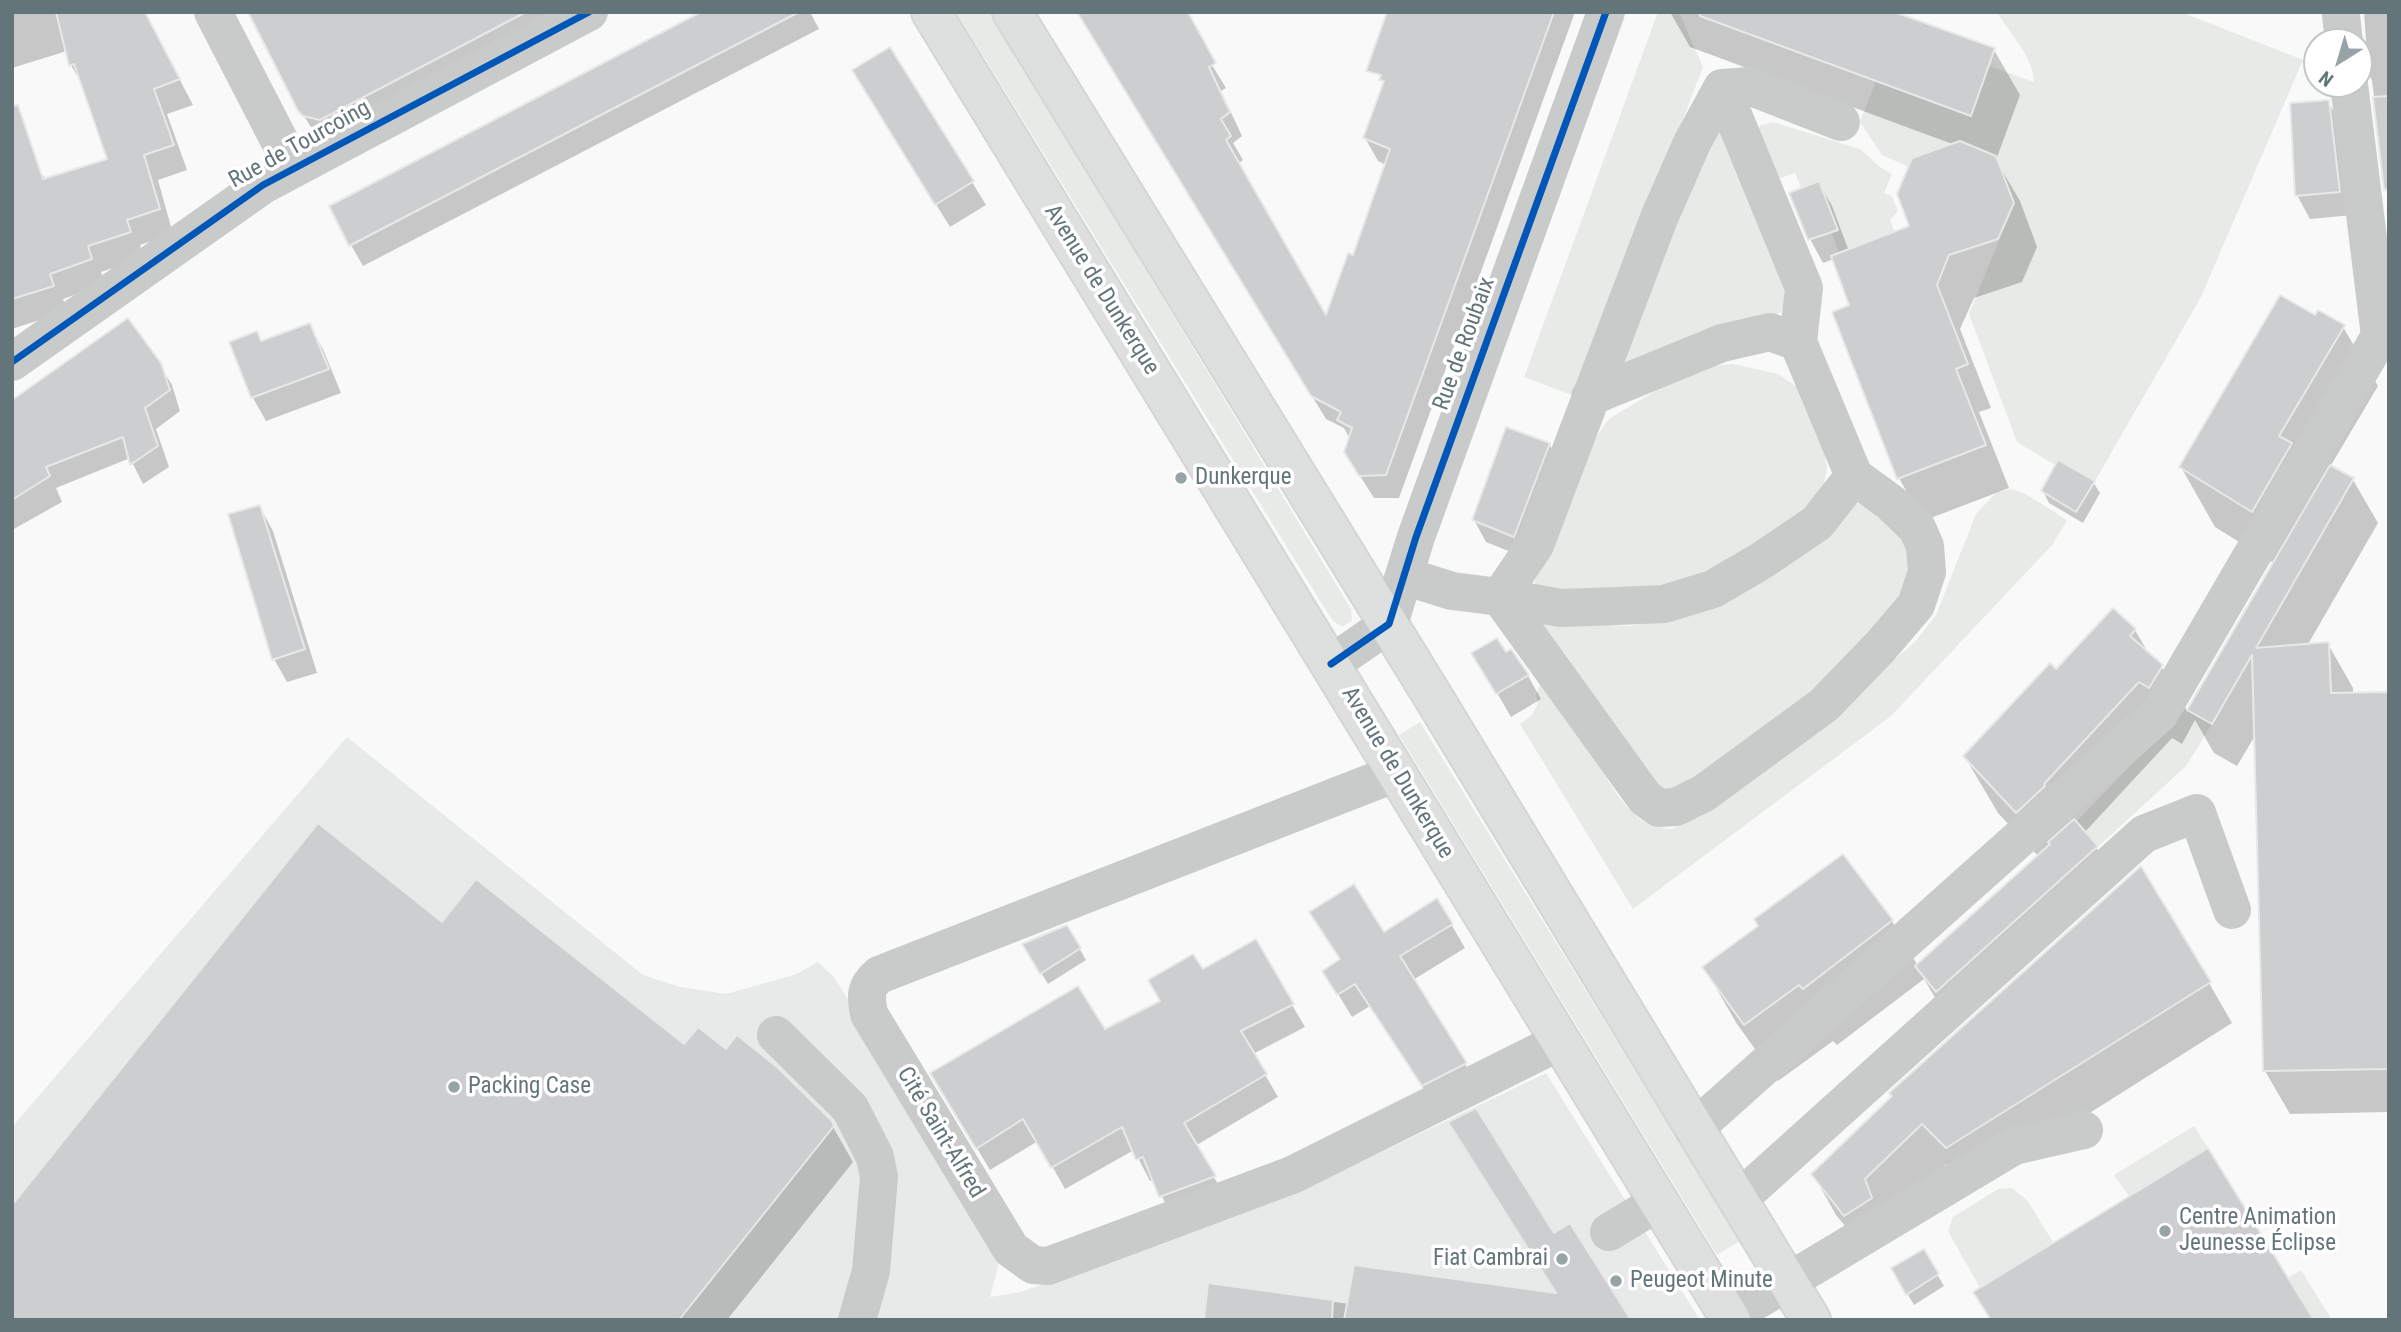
<!DOCTYPE html>
<html>
<head>
<meta charset="utf-8">
<style>
	body { margin:0 }
	#map { position:relative; width:2401px; height:1332px; overflow:hidden; background:#f9f9f9; font-family:"Roboto Condensed",sans-serif }
	canvas { display:block }
	.frame { position:absolute; inset:0; border:14px solid #647579; pointer-events:none }
	.north { position:absolute; left:2303px; top:28px; width:70px; height:70px; box-sizing:border-box; background:#fff; border:2px solid #c1c8c9; border-radius:50%; rotate:217deg; font-size:19px; font-weight:700; line-height:28px; text-align:center; color:#647579 }
	.north::after { content:''; display:block; margin:auto; width:24px; height:32px; background:#98a3a6; clip-path:polygon(50% 0,100% 100%,50% 72%,0 100%) }
</style>
</head>
<body>
<div id="map">
<canvas width="2401" height="1332"></canvas>
<div class="frame"></div>
<div class="north">N</div>
</div>
<script>
const context = document.querySelector('canvas').getContext('2d');
context.lineJoin = 'round';
function paint(path, color) { context.fillStyle = color; context.fill(path, 'evenodd'); }
function stroke(path, color, width, dash) { context.strokeStyle = color; context.lineWidth = width; context.lineCap = dash ? 'butt' : 'round'; context.setLineDash(dash || []); context.stroke(path); }
function label(font, color, halo, rows, align = 'center') {
  context.font = font + ' "Roboto Condensed",sans-serif'; context.lineWidth = 7; context.setLineDash([]); context.textBaseline = 'middle'; context.strokeStyle = halo; context.fillStyle = color; for (const [text, x, y, turn = 0] of rows) {
    context.save(); context.translate(x, y); context.rotate((+turn || 0) * Math.PI / 180); context.textAlign = isNaN(turn) ? turn : align; if (halo) context.strokeText(text, 0, 0); context.fillText(text, 0, 0); context.restore();
  }
}
const built = new Path2D(`
	M347,737l296,238 37,12 46,7 71,-20 21,-12 15,14 171,267 -14,54 31,-5 269,-96 256,-123 154,247h-1688v-193z`);
const green = new Path2D(`
	M956,12h34l361,597 1,12 -10,6 -10,-7z
	M1658,12h21l24,55 -126,330 -53,-20z
	M1997,12h184l122,48 -102,237 -106,184 -36,-21 -4,5 -38,-23 -48,-128 45,-111 -18,-47 -36,-15 -48,17 -3,9 -27,-12 -22,-33 16,-41 94,35 19,-50 45,16c-1,-26 -24,-48 -37,-70z
	M1773,122l87,27 20,18 12,7 -8,19 8,3 6,15 -8,9 6,15 -57,18 -8,-21 7,-3 -19,-48 -18,7 -6,-15 -23,8 -16,-50 5,-6z
	M1718,130l21,25 49,147 -8,11 -66,17 -111,53z
	M1733,364l45,10 19,13 26,58 4,23 -4,21 -43,49 -127,56 -119,-6 4,-29 48,-108 23,-32 71,-43 25,-9z
	M2011,489l13,4 43,27 -14,24 -162,172 -258,193 -113,-185 12,-9 6,-11 -2,-10 4,-10c15,20 34,40 47,61 22,33 40,84 86,84l156,-115 85,-71 22,-28 40,-101 20,-21z
	M1870,501l33,33 11,42 -80,107 -158,109 -20,-4 -121,-166 94,4 36,-6 191,-116z
	M2185,709l27,15 -26,42 -88,81 -22,-25z
	M1420,722l320,519 -23,14 -318,-520z
	M2194,1126l14,22 -79,48 -15,-21z
	M2012,1188l15,12 26,42 -73,46 -32,-57 5,-14 45,-28z
	M2301,1270l31,50h-18l-26,-42z`);
const shadow = new Path2D(`
	M12,12h132l49,93 -26,9 20,56 -29,10 15,54 -33,11 4,12 -43,15 4,12 -42,15 4,12 -55,18v-158l24,-7 10,16 63,-20 -24,-70 -14,-25 -4,-14 -55,17z
	M250,12h333l-265,126 -18,-28z
	M705,12h105l9,17 -456,237 -12,-21z
	M1077,12l135,53 14,23 -5,3 21,45 -9,7 10,17 -5,4 89,155 27,-62 32,-92 -8,-4 -13,-23 44,-126h166l-176,486h-25l-14,-22 -10,-37 -6,-11 -18,-9z
	M1670,12h219l105,38 26,45 -24,65 24,41 17,46 -15,35 -48,16 -14,31 31,79 -12,4 30,76 -86,33 -24,-43 -47,-172 -18,-47 -11,4 -13,-24 9,-56 13,23 17,45 63,-24 43,-82 -265,-98z
	M2364,12h25v182l-3,-5 -14,-108 -4,-11z
	M868,94l104,88 14,23 -36,22z
	M2328,102l14,23 11,90 -43,4 -13,-24z
	M2316,317l27,10 35,59 -48,81 23,13 25,43 -71,123 21,-2 25,44v6h36v418l-99,2 -25,-43 -9,-337 -19,32 -23,-13 -19,-33 -13,24 -10,-6 -88,95 12,14 20,35 -179,119 -13,-22 -87,66 -4,-4 -55,40 -41,-57 -33,-57 56,-41 82,-69 50,64 26,45 121,-109 -41,-44 -33,-56 92,-86 78,-41 15,26 11,10 27,46 87,-148 -60,-37 -34,-60z
	M309,326l14,23 18,44 -75,28 -13,-23 -21,-55 25,-10 5,10z
	M159,364l13,21 8,26 -24,18 13,38 -26,17 -13,-26 -74,30 6,14 -50,28v-127z
	M1549,444l13,22 -36,92 -40,-16 -12,-22z
	M2093,482l7,11 -17,30 -34,-20 -6,-12z
	M260,507l13,24 44,142 -30,9 -13,-23z
	M1474,653l32,1 22,22 13,23 -30,18z
	M1437,900l28,48 -52,32 66,107 -42,22 -67,-103 -18,11 -28,-46z
	M442,925l242,122 43,4 106,76 20,35 -126,158h-715z
	M1067,927l19,33 -38,24 -24,-39z
	M1255,942l50,85 -52,27 25,43 -83,49 32,53 -54,20 -19,-39 -4,1 -16,-31 -69,39 -27,-48 -48,29 -44,-74 159,-64 58,-30 39,-30z
	M2209,983l23,40 -261,165 -25,-24 -59,56 -18,35 -33,-40 -23,-41z
	M1450,1123l179,197h-424l5,-35 139,19 208,-9z
	M1923,1251l21,35 -30,19 -21,-36z`);
const building = new Path2D(`
	M56,12h89l35,67 -26,10 20,56 -30,10 16,54 -33,11 4,12 -43,14 4,13 -42,15 4,12 -42,13v-193l6,-1 25,74 64,-20 -33,-95 -5,2z
	M248,12h278l-206,108 -17,-4 -5,-5z
	M701,12h98l-450,234 -20,-40z
	M1077,12h111l28,51 -7,4 21,45 -9,7 10,17 -5,4 100,175 22,-62 5,2 37,-106 -27,-11 21,-57 -5,-1 2,-5 -15,-4 21,-59h167l-168,463 -27,1 -15,-24 8,-24 -15,-8 4,-8 -30,-16z
	M1700,12h194l101,36 -24,68 -271,-100z
	M890,47l84,134 -39,24 -83,-135z
	M2389,96v93l-5,1 -11,-93z
	M2329,100l11,92 -45,4 -5,-93z
	M1960,141l36,15 18,47 -16,36 -49,16 -12,30 31,79 -12,5 30,76 -89,34 -65,-167 17,-7 -18,-49 78,-30 -12,-32 15,-36z
	M1819,181l19,49 -30,10 -19,-47z
	M2280,295l35,20 3,-5 27,15 -66,111 13,7 -40,69 -73,-45z
	M128,318l33,45 9,27 -25,18 13,38 -28,19 -7,-28 -77,30 4,9 -38,24v-100z
	M310,323l19,46 -78,29 -22,-56 28,-11 4,10z
	M1506,427l44,16 -36,94 -42,-17z
	M2058,460l37,21 -19,31 -35,-21z
	M2330,465l24,13 -98,170 73,-6 2,51 58,-1v377l-126,2 -11,-416 -40,69 -25,-14z
	M260,505l45,144 -33,11 -44,-146z
	M2113,608l23,21 -6,7 33,29 -14,23 -10,-6 -95,102 1,2 -29,27 -53,-57 87,-93 6,6z
	M1497,638l9,14 5,-3 18,26 -33,19 -25,-41z
	M2074,819l24,27 -162,146 -21,-26 135,-122 -2,-2z
	M318,823l124,99 34,-43 208,165 14,-17 28,22 11,-14 40,32 55,54 2,5 -155,194h-667v-115z
	M1843,854l50,66 -90,69 -4,-4 -55,40 -42,-58 56,-41 -4,-7z
	M2141,866l70,116 -265,166 -24,-24 -57,55 7,19 -28,18 -33,-42 81,-78 -3,-3z
	M1354,884l30,48 53,-34 16,26 -53,32 67,107 -45,23 -67,-102 -18,11 -15,-24 18,-12 -31,-47z
	M1067,925l14,23 -41,26 -18,-30z
	M1256,939l38,65 -53,27 26,43 -83,49 32,53 -57,21 -16,-40 -7,3 -14,-33 -71,41 -28,-49 -47,30 -46,-76 148,-87 27,43 55,-28 -12,-21 45,-26 10,15z
	M1476,1108l78,125 16,-10 61,97h-287l10,-55 202,28 -108,-171z
	M2208,1148l106,172h-323l-18,-28z
	M1924,1249l15,25 -33,21 -15,-27z
	M1208,1283l125,17 -1,20h-128z`);
const minor = new Path2D(`
	M213,12l80,155
	M2341,15l3,27
	M1722,88l82,200 -6,54
	M1841,122l-92,-36 -27,2 -30,55 -33,75 -124,327 -35,52 61,11 56,-2 47,-2 49,-15 48,-28 56,-38 37,-47
	M12,362l251,-177 326,-173
	M1404,576l48,15 48,6 145,201 14,10 17,-1 28,-14 120,-88 57,-59 35,-41 11,-33 -2,-26 -8,-18 -26,-25 -37,-27 -56,-134 -28,-10 -48,11 -132,54
	M1331,664l58,-40 27,-87 190,-525
	M1396,773l-517,202c-15,13 -13,21 -10,39l142,235 22,16 15,1 244,-91 267,-133
	M776,1035l74,73 25,49 4,20 -8,94 -14,49
	M1694,1129l466,-416 220,-377 -31,-252
	M1738,1200l406,-366 53,-21 35,97
	M1609,1232l50,-30
	M1729,1317l285,-171 70,-16`);
const major = new Path2D(`
	M931,12l800,1308
	M1012,12l420,683 379,625`);
const cycleway = new Path2D(`
	M12,362l251,-177 326,-173
	M1331,664l58,-40 27,-87 190,-525`);
const markers = [
	[1181,478,7,"#98a3a6"],
	[454,1087,7,"#98a3a6"],
	[2165,1231,7,"#98a3a6"],
	[1562,1259,7,"#98a3a6"],
	[1616,1281,7,"#98a3a6"]
];
const streetNames = [
	["Rue de Tourcoing",300,145,-29],
	["Avenue de Dunkerque",1101,290,58],
	["Rue de Roubaix",1465,344,-70],
	["Avenue de Dunkerque",1397,773,59],
	["Cité Saint-Alfred",940,1133,59]
];
const poiNames = [
	["Dunkerque",1195,478],
	["Packing Case",468,1087],
	["Centre Animation",2179,1218],
	["Jeunesse Éclipse",2179,1244],
	["Fiat Cambrai",1548,1259,"right"],
	["Peugeot Minute",1630,1281]
];
paint(built, '#e8e9e9');
paint(green, '#e8eae7');
paint(shadow, '#0003');
paint(building, '#cccecf');
stroke(building, '#e8e8e8', 2);
stroke(major, '#d4d5d5', 42);
stroke(minor, '#c9caca', 38);
stroke(major, '#dedfdf', 38);
stroke(cycleway, '#0057b8', 7);
for (const [x, y, r, color] of markers) { const dot = new Path2D(); dot.arc(x, y, r, 0, 2 * Math.PI); context.fillStyle = color; context.fill(dot); stroke(dot, '#fff', 2.5); }
label('23px', '#647579', '#fff', streetNames);
label('23px', '#647579', '#fff', poiNames, 'left');
</script>
</body>
</html>
